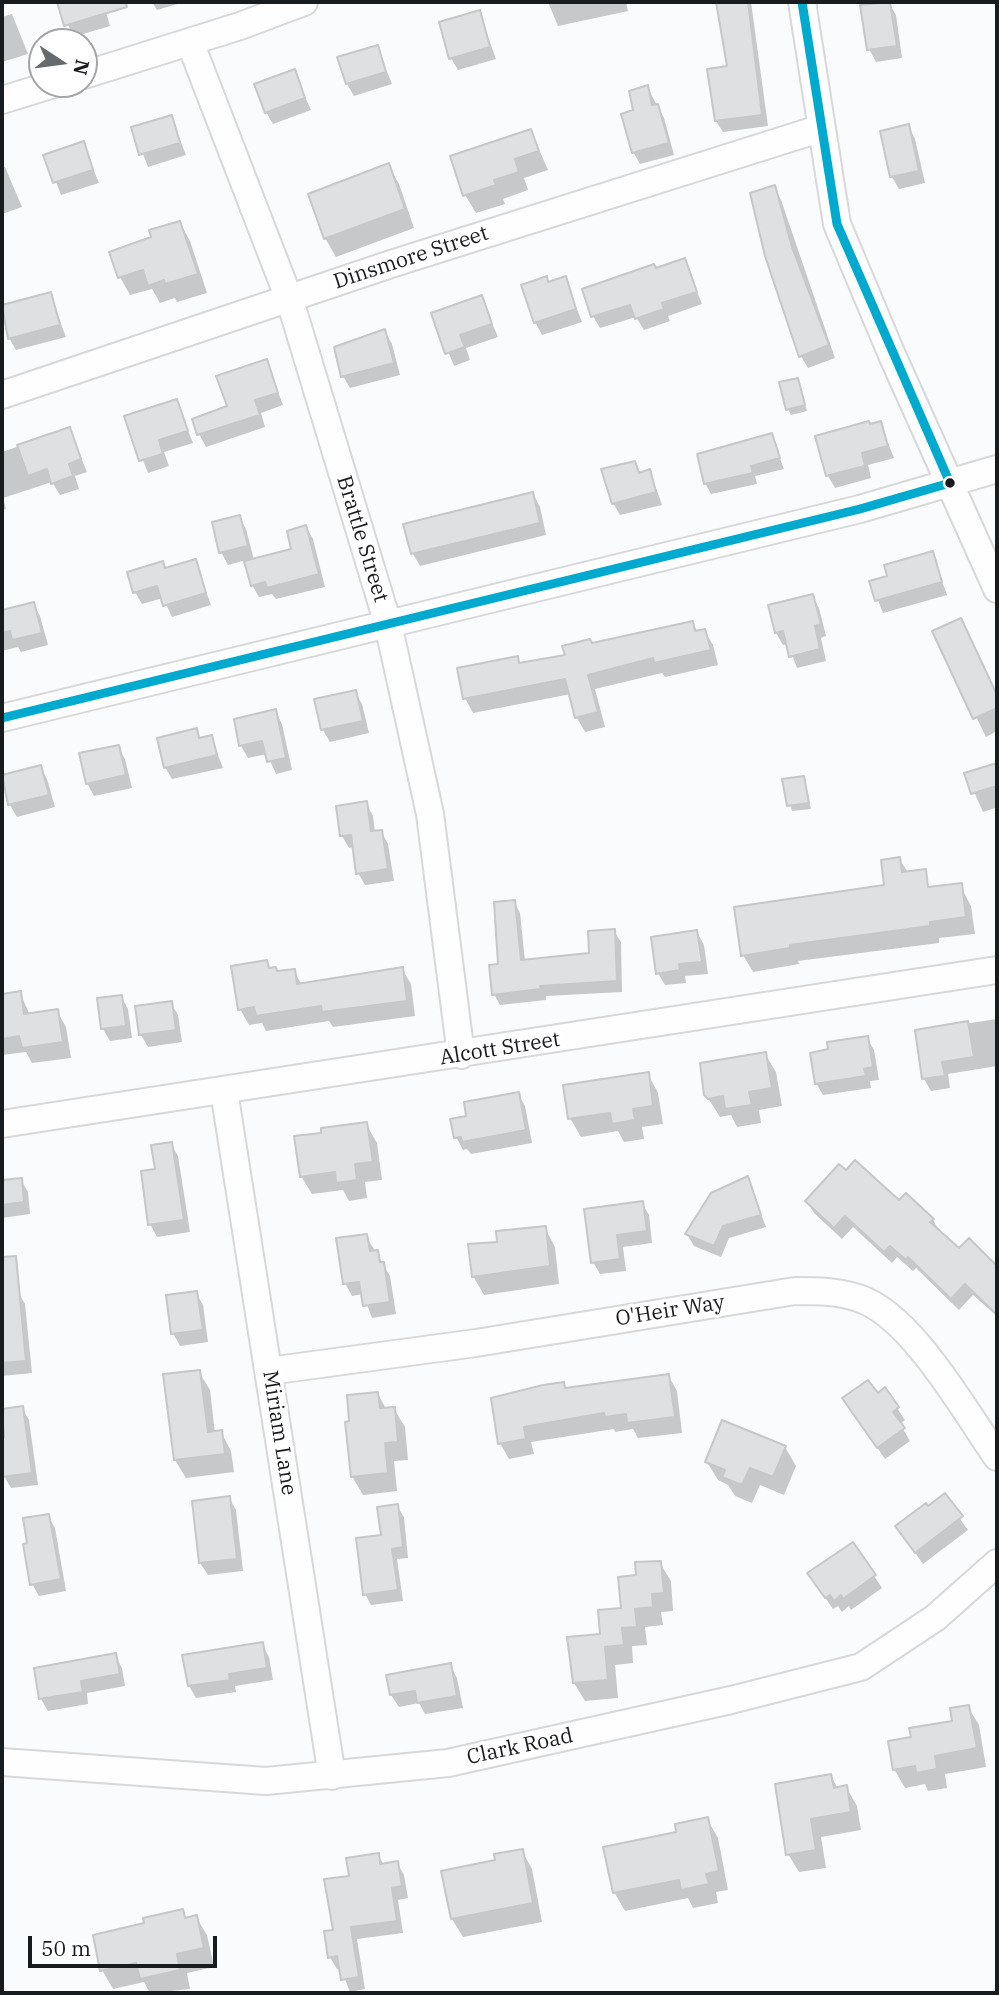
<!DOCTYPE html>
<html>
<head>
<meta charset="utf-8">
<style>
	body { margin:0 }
	#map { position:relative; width:999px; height:1995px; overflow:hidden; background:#f9fbfd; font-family:"IBM Plex Serif",serif }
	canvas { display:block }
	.frame { position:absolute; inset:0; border:4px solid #191c1e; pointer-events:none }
	.north { position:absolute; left:28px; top:28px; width:70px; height:70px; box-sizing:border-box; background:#fff; border:2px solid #a3a4a5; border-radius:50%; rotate:103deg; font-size:19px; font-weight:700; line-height:28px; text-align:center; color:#191c1e }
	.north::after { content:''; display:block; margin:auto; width:24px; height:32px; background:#676a6c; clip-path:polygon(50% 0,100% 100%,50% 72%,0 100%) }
	.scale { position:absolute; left:28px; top:1936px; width:189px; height:32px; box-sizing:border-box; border:4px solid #191c1e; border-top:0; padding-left:9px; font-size:21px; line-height:24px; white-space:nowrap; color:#191c1e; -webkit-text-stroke:5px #fff; paint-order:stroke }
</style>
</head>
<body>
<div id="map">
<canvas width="999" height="1995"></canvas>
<div class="frame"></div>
<div class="north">N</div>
<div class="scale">50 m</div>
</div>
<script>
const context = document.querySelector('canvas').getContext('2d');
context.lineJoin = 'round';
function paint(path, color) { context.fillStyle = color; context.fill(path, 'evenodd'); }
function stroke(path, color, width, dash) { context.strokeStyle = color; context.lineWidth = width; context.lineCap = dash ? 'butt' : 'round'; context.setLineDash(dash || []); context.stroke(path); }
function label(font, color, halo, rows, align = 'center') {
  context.font = font + ' "IBM Plex Serif",serif'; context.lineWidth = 7; context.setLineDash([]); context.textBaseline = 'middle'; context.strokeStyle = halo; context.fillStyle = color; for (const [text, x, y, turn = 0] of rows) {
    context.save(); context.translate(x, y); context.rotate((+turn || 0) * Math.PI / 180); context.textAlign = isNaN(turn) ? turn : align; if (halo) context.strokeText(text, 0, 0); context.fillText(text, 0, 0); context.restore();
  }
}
const shadow = new Path2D(`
	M59,2h44l7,24 -37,11z
	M152,2h32l-27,8z
	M548,2h78l2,9 -70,15z
	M719,2h32l17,124 -45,6 -7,-11 13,-53z
	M889,3l7,12 6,43 -26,4 -7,-13z
	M479,12l17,47 -38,11 -7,-12z
	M12,14l16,40 -26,8v-45z
	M377,47l15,37 -38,12 -7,-12z
	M294,72l17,38 -38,14 -7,-12z
	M647,87l17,31 10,37 -34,9 -7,-12 2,-40z
	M171,117l15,38 -38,12 -15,-39z
	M908,126l7,13 10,44 -26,6 -7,-12 -10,-44z
	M531,131l17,39 -24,8 4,12 -25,9 2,5 -29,9 -11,-18z
	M83,144l16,39 -38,12 -15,-39z
	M388,165l11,19 15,44 -78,29 -11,-19z
	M5,167l17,40 -20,7v-46z
	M774,187l7,13 54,158 -27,10 -7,-12z
	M180,223l10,18 17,52 -30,9 -2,-4 -15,5 -8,-14 -22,6 -10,-18 34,-39z
	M684,261l18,43 -34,12 2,5 -26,9 -8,-13 -36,11 -7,-12 63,-46z
	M565,278l17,44 -40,13 -7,-13z
	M50,295l16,42 -50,13 -7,-12 -7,-31z
	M481,297l17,40 -32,11 4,12 -16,6 -21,-52z
	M385,332l7,12 8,31 -50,13 -7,-12z
	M266,361l17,44 -22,8 4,14 -59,20 -7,-13 30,-27z
	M797,380l10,31 -16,4 -3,-6z
	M176,401l17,42 -29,9 5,14 -21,7 -22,-56z
	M880,423l14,35 -26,7 3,13 -36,10 -7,-12 -11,-38z
	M69,429l18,43 -12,4 4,13 -19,6 -8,-13 -49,16 3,11 -4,1v-58z
	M771,435l13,34 -29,7 2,8 -46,10 -6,-11z
	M634,463l7,11 9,-3 12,34 -42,10 -7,-12z
	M533,494l7,13 6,28 -126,31 -7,-12z
	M239,517l7,12 8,31 39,-10 13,-23 7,12 12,48 -49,12 -4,-5 -13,3 -7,-12 -6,-25 -18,5 -7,-13z
	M932,553l15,42 -64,18 -12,-31 18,-5z
	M195,561l16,44 -39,12 -9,-19 -21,6 -7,-12 31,-22z
	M812,596l7,12 7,28 -5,2 5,23 -29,7 -9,-24 -5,1 -7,-12 -6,-26z
	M33,604l7,12 8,29 -27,7 -3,-5 -16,4v-39z
	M961,620l36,74v37l-11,6 -51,-105z
	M692,623l6,9 6,-2 9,15 5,20 -53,12 -3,-4 -67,16 10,38 -20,5 -8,-14 -6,-24 -98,19 -8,-15 52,-40 4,6 46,-7 25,-12z
	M355,692l7,12 7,29 -39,9 -7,-12 -7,-29z
	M275,711l7,13 10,46 -16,4 -9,-20 -19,4 -7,-12z
	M196,730l6,10 9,-3 12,31 -51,11 -7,-12z
	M118,747l7,12 7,29 -38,8 -7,-13z
	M997,764v50l-2,-6 -12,4 -17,-38z
	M40,767l7,12 8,28 -38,10 -7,-12 -8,-29z
	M803,778l8,31 -19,2 -8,-31z
	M366,803l7,13 2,16 6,-1 7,13 6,37 -29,4 -7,-12 -3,-26 -6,1 -7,-12 -4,-29z
	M899,859l21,31 42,-1 9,17 4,28 -36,4v5l-141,18 1,3 -46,8 -10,-17 143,-68z
	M514,902l6,11 5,48 66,-6 23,-24 7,11 1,50 -76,4v4l-46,5 -6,-11z
	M697,932l7,13 4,29 -23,2 1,7 -21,2 -7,-12z
	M266,962l5,8 7,3 16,-2 8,14 100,-16 9,15 4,32 -82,11 -4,-6 -63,10 -4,-8 -13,2 -9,-16z
	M20,993l10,22 27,-4 9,16 5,31 -39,5 -6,-11 -24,3v-60z
	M121,996l7,13 4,29 -22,3 -7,-12z
	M171,1003l7,12 4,27 -34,5 -7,-12z
	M997,1019v47l-49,8 2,14 -19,3 -7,-12 -7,-48z
	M867,1038l7,12 5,30 -9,1 1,7 -48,7 -7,-12z
	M765,1054l11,18 6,34 -23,4 2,13 -24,4 -6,-12 -11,2 -14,-22z
	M648,1074l10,19 5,31 -21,3 2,12 -20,3 -6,-11 -37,6 -11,-19z
	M518,1094l7,12 7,37 -61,11 -4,-5 -4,1 -7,-13 12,-20z
	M366,1124l11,19 5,37 -17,2 2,16 -18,3 -6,-11 -31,4 -11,-18z
	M171,1144l7,12 12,76 -33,5 -7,-13 7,-54z
	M747,1178l19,49 -37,11 -8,19 -27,-11 -7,-12z
	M21,1180l7,12 2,22 -28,4v-36z
	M807,1201l126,19 7,12 19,19 10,-10 28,27v48l-24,-21 -14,15 -43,-42 -3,3 -16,-14 -5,6 -39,-36 -11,12 -28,-26z
	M642,1203l7,12 3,28 -29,4 3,24 -26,3 -7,-12z
	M545,1228l10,19 4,37 -75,11 -11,-19 26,-33z
	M366,1236l24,40 6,38 -24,4 -9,-24 -11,2 -7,-13z
	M18,1292l7,12 7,69 -30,3v-83z
	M196,1293l7,12 5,37 -28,4 -7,-13z
	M199,1372l11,18 5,43 6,-1 10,19 3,21 -48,6 -11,-18 -10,-84z
	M668,1375l9,16 5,42 -44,5 -5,-9 -18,3 -1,-3 -83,13 3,12 -25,5 -9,-16 66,-53z
	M885,1390l20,30 -5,4 10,17 -25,18 -34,-49z
	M378,1394l8,15h8l11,18 3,33 -14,1 3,30 -34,4 -11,-19z
	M22,1408l7,12 9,65 -27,3 -7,-12 -2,-37 4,-1z
	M785,1447l11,19 -12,29 -24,-10 -8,18 -17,-7 -7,-11 -10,-5 -11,-18z
	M944,1496l24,34 -45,34 -26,-37z
	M229,1498l7,12 7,61 -35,4 -8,-12z
	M397,1506l7,11 4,41 -11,1 6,42 -32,4 -6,-11 17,-57z
	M48,1516l7,12 11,63 -27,5 -7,-12 -3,-40z
	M853,1544l29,44 -31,22 -2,-4 -7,6 -4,-6 -5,3 -17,-24z
	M660,1563l11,18 2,30 -12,1 2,13 -18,2 2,18 -15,1 1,17 -18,2 3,33 -33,3 -11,-18 27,-48 22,-25 15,-33z
	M262,1644l7,13 4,23 -38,6 1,6 -40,6 -7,-12z
	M115,1655l7,13 3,18 -38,7 1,11 -40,7 -7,-12 -5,-30z
	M450,1665l7,13 6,30 -38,6 -6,-11 -20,4 -8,-12z
	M968,1707l11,18 7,42 -41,7 2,14 -19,3 -3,-7 -20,4 -11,-19 19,-31 41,-16z
	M831,1776l7,13 8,-2 11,19 4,24 -40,7 5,31 -27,4 -11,-18z
	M707,1819l11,19 10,52 -12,2 2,11 -25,5 -5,-10 -63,13 -11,-19 64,-59z
	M522,1851l10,18 10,53 -79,15 -11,-18 45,-57z
	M378,1855l6,10 13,-2 7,12 4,23 -10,2 5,33 -46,6 8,50 -15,3 -9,-23h-4l-7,-12 5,-26z
	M182,1911l5,8 9,-2 11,18 7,32 -27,6 3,16 -40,4 -6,-11 -31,7 -11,-19 44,-45z`);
const building = new Path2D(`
	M57,2h69l1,5 -63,19z
	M716,2h32l14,113 -47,6 -8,-52 20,-3z
	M890,2l7,44 -30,4 -7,-45z
	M480,10l10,37 -41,12 -10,-37z
	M378,45l8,27 -40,12 -9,-27z
	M295,69l10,29 -40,15 -11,-29z
	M648,85l4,20 6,-1 11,39 -37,10 -11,-39 12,-4 -4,-19z
	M172,115l8,28 -41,12 -8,-28z
	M909,124l10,47 -29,6 -10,-46z
	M531,129l8,22 -24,8 4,13 -25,8 2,5 -33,11 -13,-40z
	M84,141l9,29 -40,13 -10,-28z
	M389,163l16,46 -81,30 -16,-45z
	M775,185l17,62 37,98 -30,12 -34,-101 -15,-63z
	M180,221l18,53 -33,10 -1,-4 -16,6 -5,-16 -25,8 -9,-26 42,-15 -2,-7z
	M685,258l12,34 -35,11 2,6 -29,10 -5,-14 -39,12 -9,-28 72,-25 2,4z
	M547,276l1,6 18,-6 10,33 -42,14 -13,-38z
	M51,292l9,33 -52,14 -6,-34z
	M482,295l10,29 -32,11 5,12 -20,7 -14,-41z
	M385,329l9,34 -53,14 -7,-30z
	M267,359l11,34 -23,7 5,15 -63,20 -5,-16 35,-13 -11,-30z
	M798,378l7,27 -19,5 -7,-28z
	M177,399l11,32 -29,9 4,14 -24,7 -15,-45z
	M869,421l1,3 11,-3 7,25 -26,7 3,13 -39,10 -11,-40z
	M70,427l11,32 -12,5 4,12 -22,8 -4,-15 -19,7 -11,-31z
	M772,433l8,25 -29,8 2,7 -49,11 -7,-30z
	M635,461l4,12 11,-4 6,23 -44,12 -11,-35z
	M533,492l7,31 -129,31 -8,-30z
	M240,515l8,31 -29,7 -7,-31z
	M306,525l13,49 -52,14 -2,-6 -14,4 -7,-25 47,-12 -4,-18z
	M933,551l9,31 -67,19 -6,-20 18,-5 -3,-11z
	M196,559l10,34 -43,13 -6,-20 -24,7 -6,-21 36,-11 2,7z
	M813,594l8,30 -6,2 5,23 -31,8 -6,-26 -8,2 -7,-28z
	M34,602l8,31 -30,7 -2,-9 -8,2v-23z
	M961,618l36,77v13l-24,11 -41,-88z
	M693,621l2,10 10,-2 6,21 -57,13 -1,-5 -65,17 10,37 -23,6 -10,-39 -102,20 -6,-31 61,-12 1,7 46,-8 -3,-9 28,-7 2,4z
	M356,690l7,31 -42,9 -7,-31z
	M276,709l10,49 -19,4 -5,-21 -23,5 -5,-27z
	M197,728l2,10 13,-3 5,20 -53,13 -7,-30z
	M119,745l7,30 -40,9 -7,-31z
	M997,763v23l-26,8 -7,-21z
	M41,765l8,30 -41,10 -6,-30z
	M804,776l5,27 -22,3 -5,-27z
	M367,801l4,30 11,-1 6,39 -32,5 -5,-39 -11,1 -4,-30z
	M900,857l2,15 24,-3 2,18 34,-4 4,34 -36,5v4l-140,19v3l-49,8 -7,-49 150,-22 -3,-25z
	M515,900l6,60 68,-7 -1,-22 27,-2 2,52 -77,5 1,3 -49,6 -3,-30 9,-1 -4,-62z
	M697,930l5,32 -23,2 1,6 -24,4 -5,-37z
	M267,960l2,8 7,-1 1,4 18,-2 2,15 106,-17 4,34 -85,11 -1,-6 -65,10 -2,-9 -16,3 -7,-44z
	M21,991l3,23 34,-5 5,33 -41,6 -3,-12 -17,3v-45z
	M122,995l4,31 -25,3 -4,-31z
	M172,1001l4,29 -37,5 -4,-29z
	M968,1021l6,36 -32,5 3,14 -23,3 -7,-49z
	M868,1036l5,31 -9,2 2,7 -51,8 -5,-31 18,-4 -1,-7z
	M766,1052l6,36 -23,4 3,13 -27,4 -2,-13 -15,3 -4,-4 -4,-32z
	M649,1072l4,34 -20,3 2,11 -23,4 -2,-11 -42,6 -5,-34z
	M519,1092l7,38 -64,12 -1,-5 -7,1 -4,-19 16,-3 -2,-14z
	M367,1122l6,40 -18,2 2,16 -21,3 -1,-11 -35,5 -6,-41 27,-3v-5z
	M172,1142l12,78 -36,5 -7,-54 14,-2 -4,-24z
	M855,1160l44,40 7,-7 28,26 -4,3 29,26 10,-10 28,28v49l-32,-31 -14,15 -43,-42 -2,3 -16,-14 -6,6 -39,-36 -11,12 -29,-27 34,-37 7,6z
	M748,1176l13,39 -38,11 -9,20 -29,-12 26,-41z
	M22,1178l2,24 -22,3v-25z
	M643,1201l4,30 -30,4 3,24 -29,4 -7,-54z
	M546,1226l4,40 -78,11 -4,-33 29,-2 -1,-11z
	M367,1234l3,17 8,-1 2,12h4l6,40 -27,4 -4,-24 -16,2 -7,-46z
	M16,1256l10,105 -24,2v-106z
	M197,1291l6,39 -32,4 -5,-39z
	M200,1370l8,62 14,-2 3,24 -51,6 -11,-86z
	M669,1374l6,43 -48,6 -1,-9 -21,3 -1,-4 -80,14 2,12 -28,5 -7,-46 52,-13 21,-3 1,6z
	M868,1380l10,13 7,-6 14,20 -6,5 12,16 -28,20 -35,-50z
	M378,1392l2,16 15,-1 3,35 -13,1 3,30 -37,4 -6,-55 4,-1 -2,-26z
	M23,1406l9,67 -30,4v-40h2l-2,-28z
	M722,1420l64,26 -13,31 -23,-9 -8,17 -20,-8 3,-7 -20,-8z
	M945,1493l18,23 -48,37 -20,-27 31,-23 2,3z
	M230,1496l7,63 -38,4 -7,-62z
	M398,1504l5,43 -11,2 6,41 -35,5 -7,-57 25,-3 -4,-28z
	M49,1514l12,65 -31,6 -7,-41 4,-1 -4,-25z
	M853,1542l23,33 -33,24 -2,-4 -7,6 -4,-6 -5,3 -18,-25z
	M661,1561l3,32 -12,1 1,13 -18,2 2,18 -15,1 2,17 -19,2 3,33 -35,3 -6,-46 33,-3 -2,-24 23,-2 -3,-31 18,-2 -1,-13z
	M263,1642l4,26 -38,6 1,6 -42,6 -6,-31z
	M116,1653l4,21 -39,7 2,11 -44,7 -5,-31z
	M451,1663l6,33 -40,7 -2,-12 -25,4 -4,-20z
	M969,1705l8,43 -42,8 2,13 -21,4 -1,-7 -22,4 -5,-29 23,-4 -2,-9 43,-7 -2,-13z
	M831,1774l3,14 13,-3 4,27 -40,7 5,31 -30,5 -11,-71z
	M708,1817l11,54 -13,3 3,10 -28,6 -2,-10 -66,13 -10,-46 73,-15 -1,-8z
	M523,1849l10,54 -82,16 -10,-48 54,-11 -1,-6z
	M379,1853l1,11 18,-3 4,25 -10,2 5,33 -46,6 8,50 -18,3 -4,-24 -9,2 -4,-27 9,-1 -9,-51 25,-3 -3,-18z
	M183,1909l2,9 12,-3 7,33 -27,6 3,16 -40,9 -4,-16 -36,8 -7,-36 51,-12 -1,-5z`);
const minor = new Path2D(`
	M802,2l35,222 55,131 105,234
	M190,42l101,262 97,320 42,190 31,241
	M84,75l156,-49 64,-24
	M2,100l52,-16
	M2,395l389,-131 431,-136
	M2,718l858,-209 137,-40
	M224,1091l108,685
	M2,1124l995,-154
	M269,1371l207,-28 319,-52c22,0 42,0 63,7 53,16 108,115 139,159
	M2,1762l264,19 182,-18 283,-63 130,-33 74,-49 62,-55`);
const bus1 = new Path2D(`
	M2,718l858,-209 90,-26 -113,-259 -35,-222`);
const markers = [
	[950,483,6,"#191c1e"]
];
const streetNames = [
	["Dinsmore Street",411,258,-18],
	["Brattle Street",362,539,73],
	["Alcott Street",500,1049,-9],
	["O'Heir Way",670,1311,-9],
	["Miriam Lane",279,1433,81],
	["Clark Road",520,1747,-12]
];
paint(shadow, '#0003');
paint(building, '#dee0e2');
stroke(building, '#c5c7c9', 2);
stroke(minor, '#d6d8da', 30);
stroke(minor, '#fefeff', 26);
stroke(bus1, '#00a9ce', 9);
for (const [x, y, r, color] of markers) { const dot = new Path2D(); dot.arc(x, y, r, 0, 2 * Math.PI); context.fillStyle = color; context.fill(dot); stroke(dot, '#fff', 2.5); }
label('21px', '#191c1e', '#fff', streetNames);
</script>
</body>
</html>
